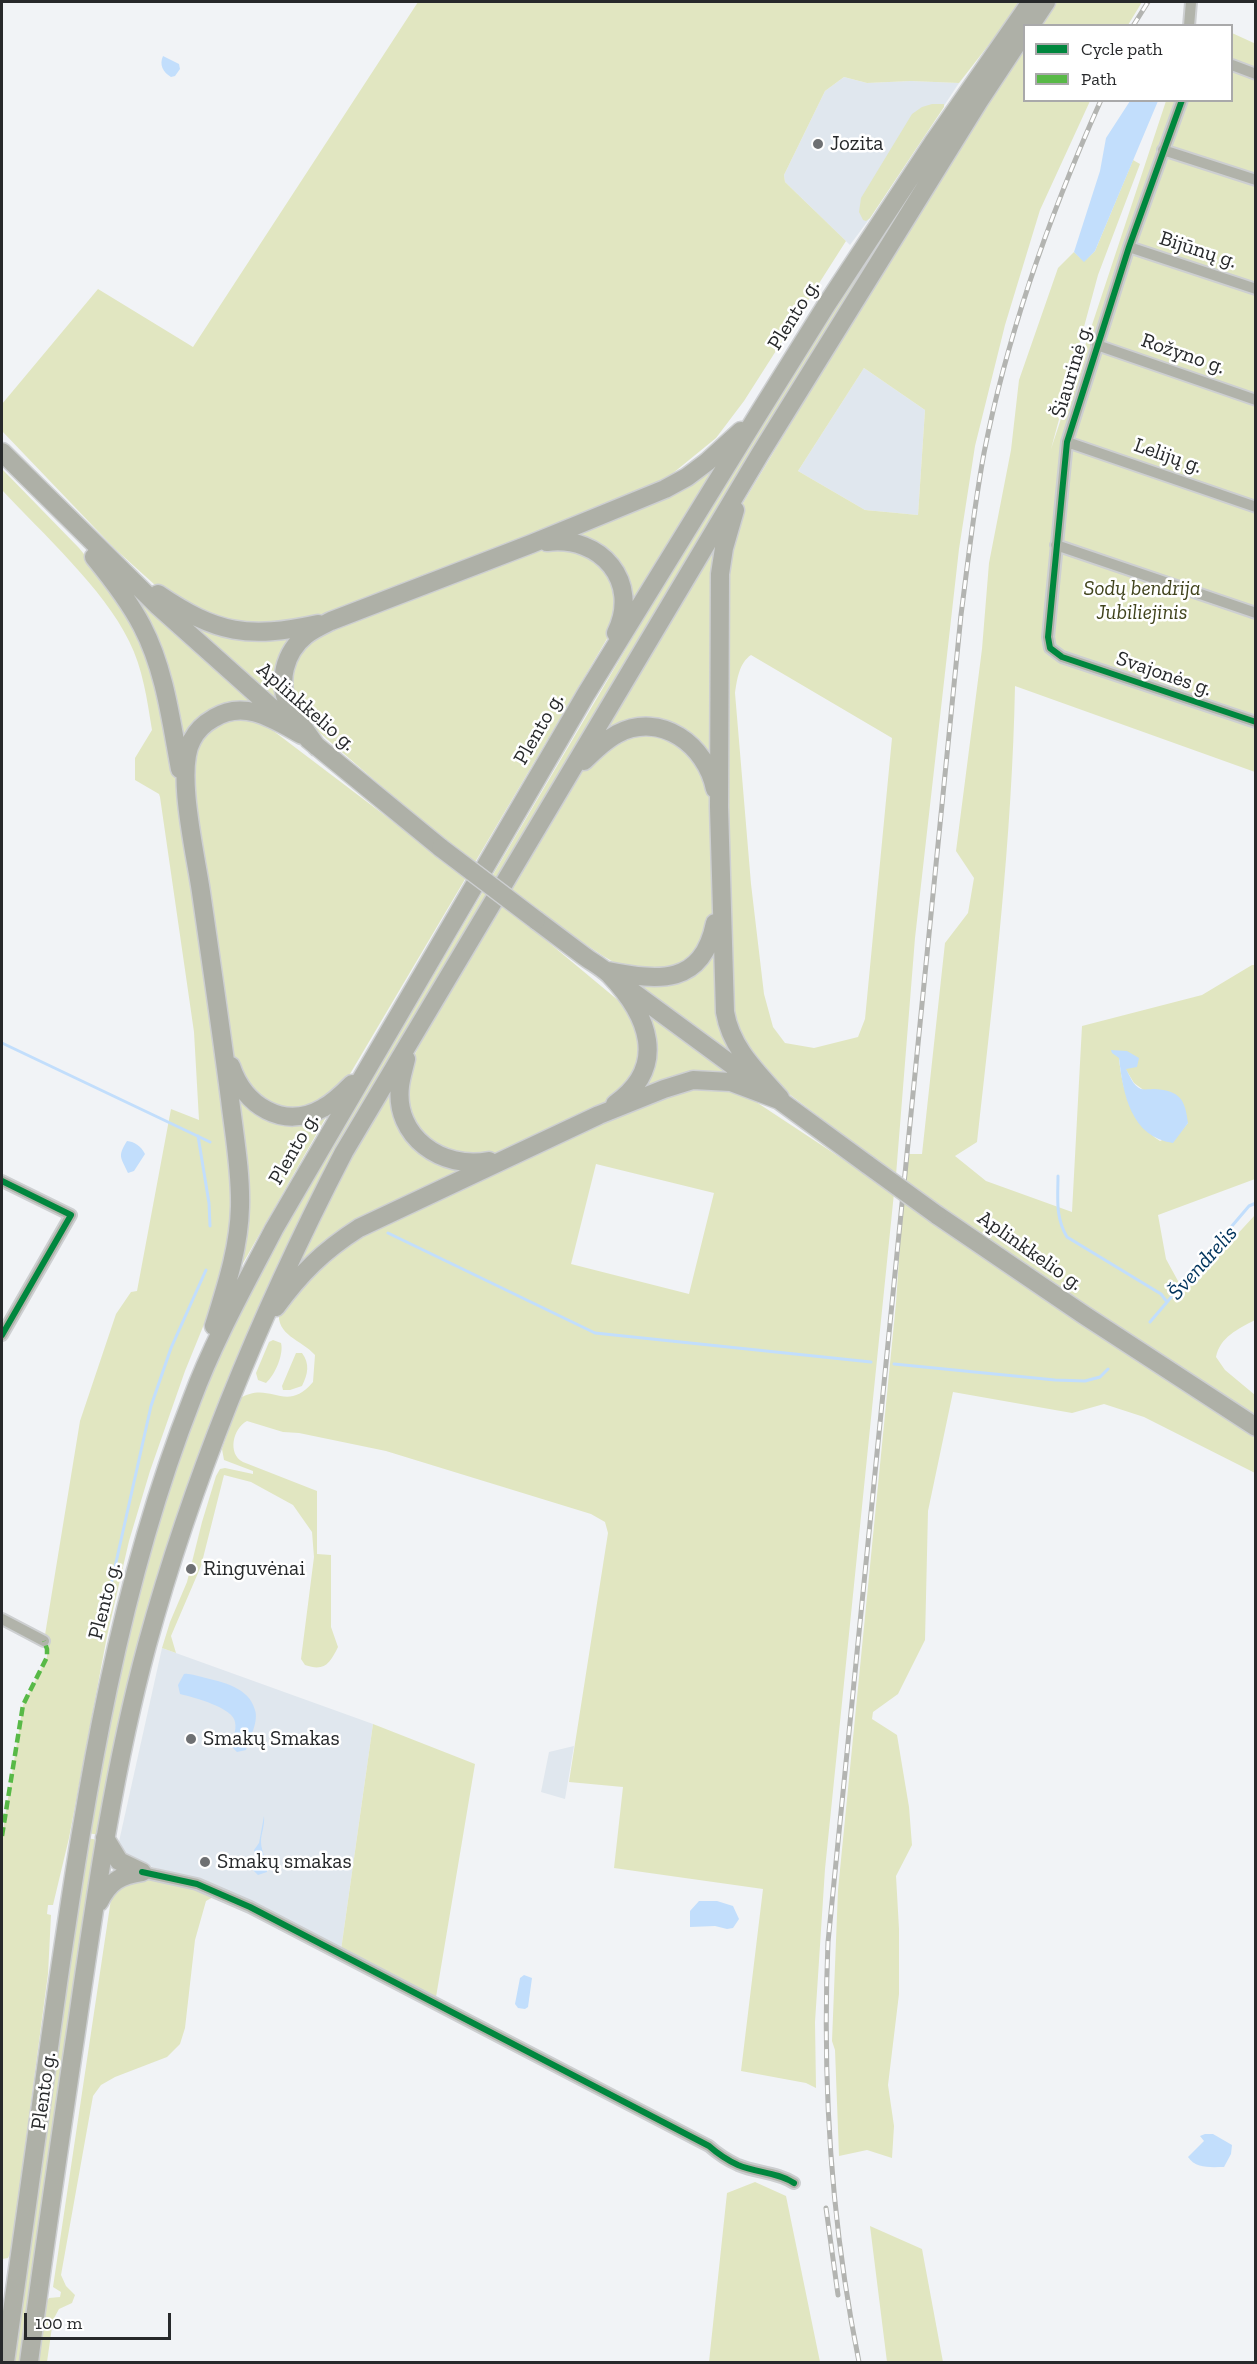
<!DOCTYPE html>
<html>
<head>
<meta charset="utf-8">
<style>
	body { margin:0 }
	#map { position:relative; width:1257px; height:2364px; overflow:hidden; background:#f1f3f6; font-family:"Zilla Slab",serif }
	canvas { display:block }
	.frame { position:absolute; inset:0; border:3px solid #27292b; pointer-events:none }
	.legend { position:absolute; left:1023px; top:24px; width:210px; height:78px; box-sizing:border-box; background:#fff; border:2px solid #a9a9aa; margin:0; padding:8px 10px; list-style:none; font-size:18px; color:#27292b }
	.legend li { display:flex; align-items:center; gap:12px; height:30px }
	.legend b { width:30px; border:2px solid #a9a9aa }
	.scale { position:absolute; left:24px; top:2313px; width:147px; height:27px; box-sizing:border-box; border:3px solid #27292b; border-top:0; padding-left:8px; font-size:18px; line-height:21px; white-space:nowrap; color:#27292b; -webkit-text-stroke:4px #fff; paint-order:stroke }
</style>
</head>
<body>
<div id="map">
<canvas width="1257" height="2364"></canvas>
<div class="frame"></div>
<ul class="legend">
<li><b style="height:8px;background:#00873e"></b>Cycle path</li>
<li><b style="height:8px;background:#58b947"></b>Path</li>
</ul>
<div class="scale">100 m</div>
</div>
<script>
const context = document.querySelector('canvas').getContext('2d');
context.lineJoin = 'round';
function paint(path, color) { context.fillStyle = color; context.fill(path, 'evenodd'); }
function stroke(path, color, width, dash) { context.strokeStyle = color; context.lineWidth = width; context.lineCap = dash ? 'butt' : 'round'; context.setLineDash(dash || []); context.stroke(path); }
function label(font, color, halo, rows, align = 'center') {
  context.font = font + ' "Zilla Slab",serif'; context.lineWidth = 5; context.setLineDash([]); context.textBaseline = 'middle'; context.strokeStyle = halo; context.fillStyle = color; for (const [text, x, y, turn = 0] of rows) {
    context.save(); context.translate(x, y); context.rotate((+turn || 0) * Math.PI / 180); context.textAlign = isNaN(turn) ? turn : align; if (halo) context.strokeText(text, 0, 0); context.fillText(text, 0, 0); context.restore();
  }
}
const built = new Path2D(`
	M844,77l23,6 44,-2 48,2 -89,135 -20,27 -65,-63 -1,-7 41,-84z
	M864,368l61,42 -7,105 -53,-5 -67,-39z
	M162,1648l211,76 -32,226 -158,-73 -58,-19 -7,-12z
	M574,1746l-9,53 -24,-7 8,-40z`);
const green = new Path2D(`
	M418,2h604l-63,81 -48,-2 -44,2 -23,-6 -19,14 -41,84 1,7 61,59 -102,160 -28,37 -49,40 1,5 -336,132 -80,15 -80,-32 -17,-13 -41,-37 -112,-117v-27l96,-115 95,58z
	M1053,2h89l-14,23 -92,1z
	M1232,33l24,11 -1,728 -240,-86c-3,153 -21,304 -38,456l-22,14 31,25 86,31 10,-186 120,-31 50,-30h3v214l-97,36 8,44 18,33 71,-77v105c-17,9 -35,17 -39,37l9,13 30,25v24l-309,-206 1,-3 -42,-28 4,-28h13l23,-211 23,-30 6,-35 -18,-27 26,-202 7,-86 22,-113 8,-70 39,-112 16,-16 10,9 11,-10 38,-91 7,4 -42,111 -47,174 115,-348 66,-1zM1119,1058l15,25 54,40 -7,8 -21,10c-28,-18 -38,-51 -41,-83z
	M1024,42v58l66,1 -50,109 -35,115 -30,121 -16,103 -44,389 -19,237 -120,-91 -22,-22 -20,-35 -11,-421 9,-73 11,-30 109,-181 84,-146zM864,368l61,42 -7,105 -53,-5 -67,-39zM751,655l141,83 -27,281 -7,18 -44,11 -29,-5 -12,-16 -9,-33 -13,-110 -16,-191c2,-13 4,-30 16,-38z
	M932,104h12v3l-74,111 -4,3 -3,-1 -4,-8 2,-14 51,-84 10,-7z
	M957,126l-299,481 -80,134 -346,631 -132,463 -13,-2 13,-90 46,-185 38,-123 68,-151 461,-783 154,-248z
	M717,462l-88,148v-18l-62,-58z
	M2,469l77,79 33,40 19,29 28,67 22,117 52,360 -2,73 -20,73 -26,64 -35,100 -21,70 -22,95 -38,202 -16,67h-5l-1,9 4,1 -3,59 -37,278 -3,6 -6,1v-423l21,-131 24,-48v-8l-3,-8 36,-220 36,-107 15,-22 6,-1 34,-182 28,11 -5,-88 -34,-235 -1,-3 -24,-14v-22l17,-28c-5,-31 -9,-61 -23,-89 -25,-52 -87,-108 -127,-151z
	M722,530l-8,233 -53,-39 -61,13z
	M549,546l13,1 38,15 18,32 -7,38 -264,447 -9,12 -36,20 -45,-11 -23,-37 -43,-279 -1,-21 15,-33 24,-14 30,4 186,141 8,-13 -139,-120 -19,-22 -6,-40 23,-29z
	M129,591l130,117 -20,-3 -58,41z
	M184,620l118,13 -22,72z
	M652,732l38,18 20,34 2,26v110l-16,37 -26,16 -46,-5 -21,-12 -70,-47 -9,13 95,79 13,15 7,13 1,37 -20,28 -25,15 -93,42 -25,8 -25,-2 -40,-30 -9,-30 4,-27 13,-26 166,-278 26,-24z
	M717,944l16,113 -102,-75 24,2z
	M641,1008l95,69 -98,15z
	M395,1082l2,33 74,55 -177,100 47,-94z
	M702,1085l36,5 156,103 -69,676 -10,153 1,66 -10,-5 -65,-12 22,-182 -149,-21 9,-81 -54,-5 39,-249 -3,-11 -14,-8 -205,-63 -87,-18 -16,-1 -36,-11c-14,7 -20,33 -4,41l74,29v63l14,1v72l7,20c-8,16 -13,25 -33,18l-4,-6 13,-102 -2,-25 -19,-27 -42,-23 -27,-7 -23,91 -30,70 5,17 -14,-5 8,-26 17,-40 15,-60 14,-46 4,-7 5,-1 28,6v-3l-29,-11 -2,-11 17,-50c31,-20 46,16 74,-17l2,-27c-14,-16 -39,-19 -36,-44l62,-69 295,-137zM596,1164l118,29 -25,101 -118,-30z
	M233,1091l19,19 77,2 -99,174z
	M903,1200l269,183 83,53v37l-111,-56 -40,-13 -32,9 -119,-21 -25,119 -3,129 -27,54 -25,18 -1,7 25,16 12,72 3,38 -16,31 3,53v65l-11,91 6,41 -2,32 -25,-8 -28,6 -4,-106 -3,-9 6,-151 58,-587z
	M273,1340l8,3c3,11 -6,32 -15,40l-8,-3 -2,-7 13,-31z
	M296,1353h6c8,11 6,21 0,33l-12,4h-7l-1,-4z
	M373,1724l102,40 -39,233 -95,-47z
	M86,1838l13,2 -78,522h-11z
	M141,1878l37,7 37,11 -9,5 -11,39 -10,88 -5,16 -13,13 -52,20 -14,8 -8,11 -32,179 5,11 9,9 -3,8 -13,6 -6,11 -6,42h-10l9,-59 3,-5 11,-1 1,-5 -8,-5 58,-388 5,-9z
	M755,2182l31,14 34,166h-111l18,-169z
	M870,2226l52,23 21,113h-56z`);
const water = new Path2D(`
	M163,56l16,8 1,5 -5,7 -4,1c-8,-5 -12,-12 -8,-21z
	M1130,101h28l-63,150 -11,11 -10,-10 26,-81 6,-33z
	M1111,1050l16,1 12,7 -2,9 -11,2c4,7 7,17 15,20 4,1 10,0 14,0 25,2 30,10 33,34l-15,20c-42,-6 -50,-49 -54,-85l-7,-5z
	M127,1141c8,1 14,5 18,13l-11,17 -6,2c-7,-16 -11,-16 -1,-32z
	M184,1674c6,-1 12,2 18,3 20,5 47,10 53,33 4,12 -6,29 -9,40l-9,2 -6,-6c1,-8 6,-15 4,-24 -1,-14 -42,-25 -55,-28l-2,-9z
	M264,1816c1,10 -3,17 -3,26 0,10 7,19 6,30l-9,3 -5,-5v-6l3,-6 -2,-8 5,-7z
	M699,1901h18l16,5 6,13 -6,9 -6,1 -12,-3 -25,1v-16z
	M524,1975l8,3 -4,29 -3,2 -7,-1 -3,-4 5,-26z
	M1205,2134h8l19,11 -1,9 -7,13c-13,0 -28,2 -36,-10l16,-16 -4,-5z`);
const stream = new Path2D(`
	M2,1043l208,99
	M198,1136l11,67 1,23
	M1058,1176c0,22 -3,41 9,61l94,57 6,8
	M388,1233l207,100 276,29
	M1150,1322l99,-116 7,-3
	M894,1364l161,16 30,1 15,-4 8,-8
	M104,1616l47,-210 20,-58 35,-78`);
const street = new Path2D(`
	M1189,26l2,-24
	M1232,65l24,9
	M1182,100l-53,147 -62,195 -19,195 2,11 12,9 194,65
	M1163,150l93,30
	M1129,247l127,42
	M1097,345l159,55
	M1067,442l189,65
	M1056,545l200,68
	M2,1181l69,34 -69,120
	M2,1619l42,22
	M142,1872l55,12 53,23 459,239c9,8 18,14 29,19 19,8 39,7 56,18`);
const highway = new Path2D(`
	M1030,26l16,-24
	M2,452l156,154 124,111
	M735,510l-11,38 -4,26 -1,233 6,205c6,36 32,60 55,86
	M547,542c54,-7 94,40 69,91
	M94,557c18,22 35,44 48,69 23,44 29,95 38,143
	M158,594c59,40 90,45 160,30
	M308,739l133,109
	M317,747c-9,-13 -19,-26 -27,-40 -14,-24 -5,-55 16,-72 8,-6 17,-10 25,-14l200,-77 134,-55 22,-12 20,-15 34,-31
	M584,761c10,-10 20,-20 33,-27 44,-23 89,11 98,55
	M536,920c16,12 32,24 48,36 8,6 18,11 26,19 38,40 59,91 5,129
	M608,971c51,10 94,15 107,-48
	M626,987l132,97
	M406,1059c-2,9 -5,18 -6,27 -6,51 42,84 89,75
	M231,1066c13,39 52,65 92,42 11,-6 20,-15 29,-24
	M937,1215l147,100 172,112
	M276,1307c25,-34 47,-56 83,-79l240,-113 65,-26 29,-9 38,2 48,18 89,65
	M214,1326c12,-39 25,-78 26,-119 1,-36 -6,-73 -10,-108 -9,-70 -19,-138 -29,-207 -5,-36 -26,-122 -9,-152 5,-10 13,-17 22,-22 31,-19 61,2 88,17
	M105,1838l14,23 23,11
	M99,1902c10,-20 21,-27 43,-30
	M5,2362c17,-126 35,-252 53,-379 29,-198 60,-396 134,-584 22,-59 53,-114 82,-170l312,-535 170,-276 71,-114 106,-161 98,-141
	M29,2362c15,-114 32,-229 49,-344 18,-125 36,-251 69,-373 47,-172 115,-335 197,-493l416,-698 219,-353 45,-68`);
const rail = new Path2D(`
	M1133,26l15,-24
	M826,2208l12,87
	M859,2362c-28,-139 -37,-278 -31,-420l133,-1327c7,-54 13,-108 23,-162 24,-122 66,-239 117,-353`);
const highwayBridge = new Path2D(`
	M441,848l95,72
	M868,1165l69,50`);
const quiet = new Path2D(`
	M2,1836l21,-131 24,-48v-8l-3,-8`);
const cycleway = new Path2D(`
	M1182,100l-53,147 -62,195 -19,195 2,11 12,9 194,65
	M2,1181l69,34 -69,120
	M142,1872l55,12 53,23 459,239c9,8 18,14 29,19 19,8 39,7 56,18`);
const markers = [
	[818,144,6,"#6e7072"],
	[191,1569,6,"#6e7072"],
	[191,1739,6,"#6e7072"],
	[205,1862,6,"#6e7072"]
];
const poiNames = [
	["Jozita",830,144],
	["Ringuvėnai",203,1569],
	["Smakų Smakas",203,1739],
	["Smakų smakas",217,1862]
];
const streetNames = [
	["Bijūnų g.",1198,250,18],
	["Plento g.",794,315,-58],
	["Rožyno g.",1183,354,19],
	["Šiaurinė g.",1072,371,-73],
	["Lelijų g.",1168,456,19],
	["Svajonės g.",1164,674,19],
	["Aplinkkelio g.",306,707,41],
	["Plento g.",539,729,-60],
	["Plento g.",294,1149,-60],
	["Aplinkkelio g.",1030,1251,35],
	["Plento g.",105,1601,-76],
	["Plento g.",44,2091,-82]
];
const parkNames = [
	["Sodų bendrija",1142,589],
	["Jubiliejinis",1142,613]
];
const waterNames = [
	["Švendrelis",1203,1263,-48]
];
paint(built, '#e0e7ee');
paint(green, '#e1e6c1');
paint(water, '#c2defc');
stroke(stream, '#c2defc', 3);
stroke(street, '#cdcfd1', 14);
stroke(highway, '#cdcfd1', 21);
stroke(street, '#b1b3aa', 10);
stroke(highway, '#aeb0a7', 18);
stroke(rail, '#b3b4b1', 5);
stroke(rail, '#fff', 3, [9]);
stroke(highwayBridge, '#cdcfd1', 21, []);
stroke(highwayBridge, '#aeb0a7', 18);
stroke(quiet, '#58b947', 4.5, [9, 4.5]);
stroke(cycleway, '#00873e', 6);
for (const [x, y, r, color] of markers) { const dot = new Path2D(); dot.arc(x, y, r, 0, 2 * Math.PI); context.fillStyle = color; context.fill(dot); stroke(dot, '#fff', 2); }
label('21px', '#27292b', '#fff', poiNames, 'left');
label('21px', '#27292b', '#fff', streetNames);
label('italic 21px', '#41441d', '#fff', parkNames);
label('italic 22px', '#00335c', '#fff', waterNames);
</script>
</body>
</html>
